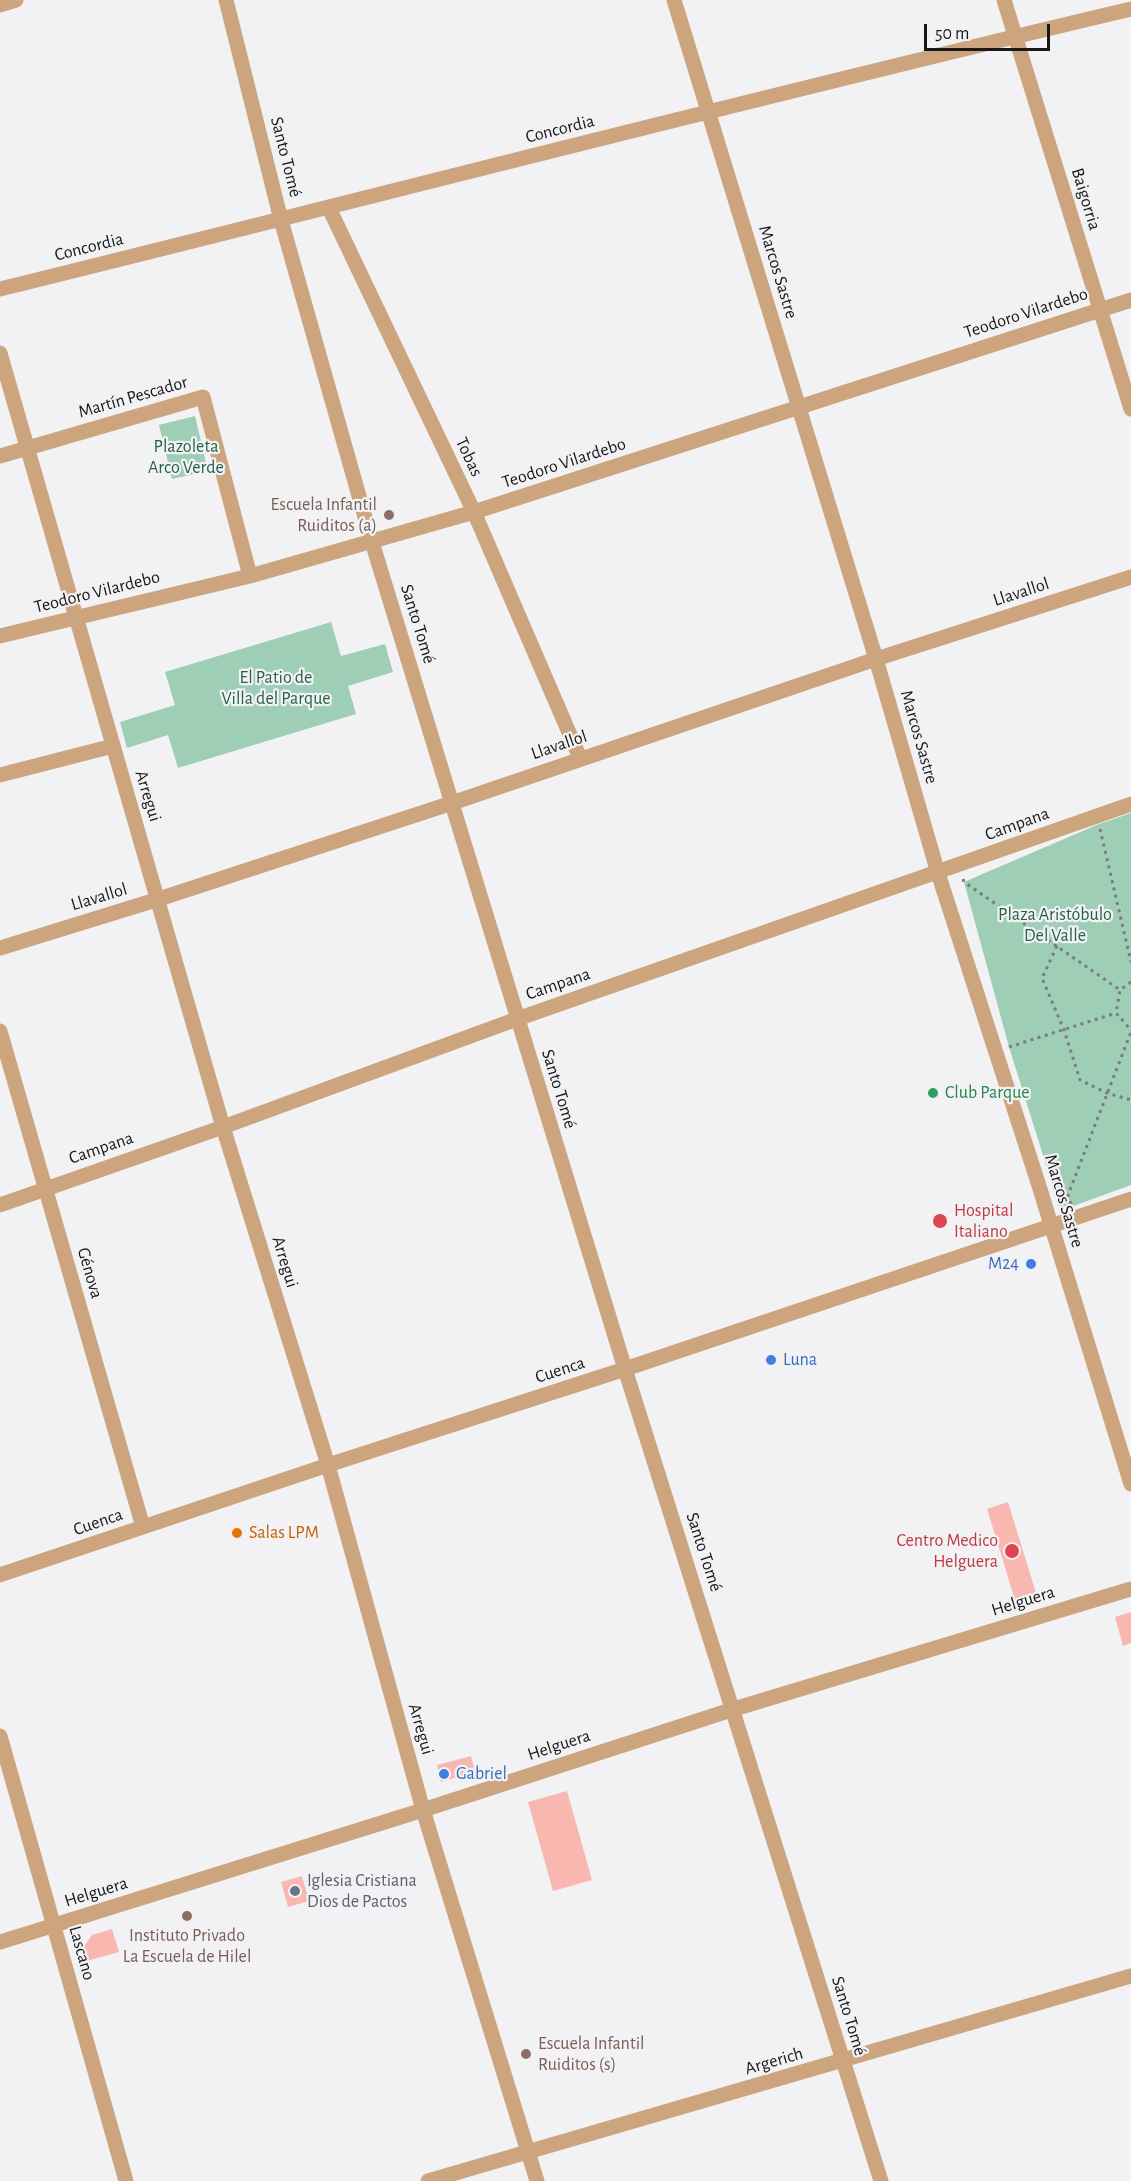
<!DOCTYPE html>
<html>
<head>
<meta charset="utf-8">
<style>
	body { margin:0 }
	#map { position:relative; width:1131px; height:2181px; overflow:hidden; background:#f2f2f4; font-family:"Alegreya Sans",sans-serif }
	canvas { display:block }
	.scale { position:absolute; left:924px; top:24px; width:126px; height:27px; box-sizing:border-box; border:3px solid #181819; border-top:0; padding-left:8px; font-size:18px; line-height:21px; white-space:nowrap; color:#181819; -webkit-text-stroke:4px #f2f2f4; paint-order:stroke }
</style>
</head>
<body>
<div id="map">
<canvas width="1131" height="2181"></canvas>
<div class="scale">50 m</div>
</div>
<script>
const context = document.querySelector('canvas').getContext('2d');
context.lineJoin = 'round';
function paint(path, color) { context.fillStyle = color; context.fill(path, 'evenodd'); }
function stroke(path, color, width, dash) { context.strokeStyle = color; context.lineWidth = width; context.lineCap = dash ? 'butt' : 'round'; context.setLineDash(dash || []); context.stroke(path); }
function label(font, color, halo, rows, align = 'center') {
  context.font = font + ' "Alegreya Sans",sans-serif'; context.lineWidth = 4.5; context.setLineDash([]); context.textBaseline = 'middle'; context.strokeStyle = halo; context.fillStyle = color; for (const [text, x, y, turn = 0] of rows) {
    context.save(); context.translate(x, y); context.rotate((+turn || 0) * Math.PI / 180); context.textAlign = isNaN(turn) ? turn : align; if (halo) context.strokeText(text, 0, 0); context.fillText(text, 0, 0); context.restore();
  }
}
const green = new Path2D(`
	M195,416l13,55 -36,8 -13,-54z
	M331,622l10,34 44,-12 8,28 -45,14 8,28 -178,54 -10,-33 -41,13 -7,-26 55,-17 -10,-33z
	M1131,813v372l-63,23 -9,-2 -50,-159 -45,-165 135,-58z`);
const building = new Path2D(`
	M1008,1502l28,91 -21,7 -28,-91z
	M1131,1612v31l-8,3 -8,-29z
	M471,1756l4,16 -34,10 -4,-17z
	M567,1791l25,89 -39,11 -25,-89z
	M302,1876l7,25 -21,6 -7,-25z
	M112,1929l7,23 -32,9 -4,-13 9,-13z`);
const path = new Path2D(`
	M1100,829l31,133
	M963,879l1,3 156,108
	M1057,946l-15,32 22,52 16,50 27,13 24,7
	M1131,982l-11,8 -4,23 15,17
	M1009,1047l107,-34
	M1071,1204l-3,-9 63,-163`);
const street = new Path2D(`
	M226,0l55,220 91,322 253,827 256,812
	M674,0l202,659 62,214 102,316 91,295
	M1004,0l127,409
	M0,5l16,-5
	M329,208l145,304 106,246
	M0,289c377,-93 753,-191 1131,-280
	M0,353l223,774 105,338 95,345 114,371
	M0,456l203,-59 47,179
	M0,636l250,-60 224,-64 657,-212
	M0,775l113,-29
	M0,948l159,-49 293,-96 424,-144 255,-82
	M0,1031l143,496
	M0,1205l223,-78 294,-108 614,-215
	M0,1575l328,-110 297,-96 506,-170
	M0,1736l126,445
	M0,1942l423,-132 311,-101 397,-120
	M428,2181l703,-205`);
const markers = [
	[389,515,6,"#8d6e63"],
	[933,1093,6,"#2e9e5b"],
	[940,1221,8,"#e0444e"],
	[1031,1264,6,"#3f7fe0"],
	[771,1360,6,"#3f7fe0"],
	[237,1533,6,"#e8710a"],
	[1012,1551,8,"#e0444e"],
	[444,1774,6,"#3f7fe0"],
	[295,1891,6,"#6b7280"],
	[187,1916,6,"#8d6e63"],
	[526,2054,6,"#8d6e63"]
];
const streetNames = [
	["Concordia",560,129,-14],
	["Santo Tomé",286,157,76],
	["Baigorria",1086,199,73],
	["Concordia",89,247,-14],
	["Marcos Sastre",778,272,73],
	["Teodoro Vilardebo",1026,313,-18],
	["Martín Pescador",133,397,-16],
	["Tobas",469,457,65],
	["Teodoro Vilardebo",564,463,-18],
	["Teodoro Vilardebo",97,592,-14],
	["Llavallol",1021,592,-18],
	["Santo Tomé",418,624,73],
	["Marcos Sastre",919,737,74],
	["Llavallol",559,745,-19],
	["Arregui",148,796,73],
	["Campana",1017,824,-20],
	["Llavallol",99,897,-17],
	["Campana",558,984,-19],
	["Santo Tomé",559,1089,73],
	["Campana",101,1148,-19],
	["Marcos Sastre",1064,1201,73],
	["Arregui",285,1262,73],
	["Génova",90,1273,74],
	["Cuenca",560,1370,-18],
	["Cuenca",98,1522,-19],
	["Santo Tomé",704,1552,72],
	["Helguera",1023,1601,-17],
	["Arregui",421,1729,74],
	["Helguera",559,1745,-18],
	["Helguera",96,1892,-17],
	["Lascano",82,1953,74],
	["Santo Tomé",849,2016,73],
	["Argerich",774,2061,-16]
];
const parkNames = [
	["Plazoleta",186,447],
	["Arco Verde",186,468],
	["El Patio de",276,678],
	["Villa del Parque",276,699],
	["Plaza Aristóbulo",1055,915],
	["Del Valle",1055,936]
];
const educationNames = [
	["Escuela Infantil",377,505],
	["Ruiditos (a)",377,526],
	["Instituto Privado",187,1936,"center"],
	["La Escuela de Hilel",187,1957,"center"],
	["Escuela Infantil",538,2044,"left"],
	["Ruiditos (s)",538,2065,"left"]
];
const leisureNames = [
	["Club Parque",945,1093]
];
const healthNames = [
	["Hospital",954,1211],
	["Italiano",954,1232],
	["Centro Medico",998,1541,"right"],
	["Helguera",998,1562,"right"]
];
const shopNames = [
	["M24",1019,1264,"right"],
	["Luna",783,1360],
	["Gabriel",456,1774]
];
const foodNames = [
	["Salas LPM",249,1533]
];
const worshipNames = [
	["Iglesia Cristiana",307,1881],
	["Dios de Pactos",307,1902]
];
paint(green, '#9eceb6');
paint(building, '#f8b8b0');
stroke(path, '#7c7c7d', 3, [3, 4.5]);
stroke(street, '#cca57e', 15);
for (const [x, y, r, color] of markers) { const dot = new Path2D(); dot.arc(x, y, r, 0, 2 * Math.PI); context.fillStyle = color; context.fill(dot); stroke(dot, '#f2f2f4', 2); }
label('18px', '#181819', '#f2f2f4', streetNames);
label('18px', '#256148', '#f2f2f4', parkNames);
label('18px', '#785e54', '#f2f2f4', educationNames, 'right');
label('18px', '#27864d', '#f2f2f4', leisureNames, 'left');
label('18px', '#be3a42', '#f2f2f4', healthNames, 'left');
label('18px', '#366cbe', '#f2f2f4', shopNames, 'left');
label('18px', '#c56008', '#f2f2f4', foodNames, 'left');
label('18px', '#5b616d', '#f2f2f4', worshipNames, 'left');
</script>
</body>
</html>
